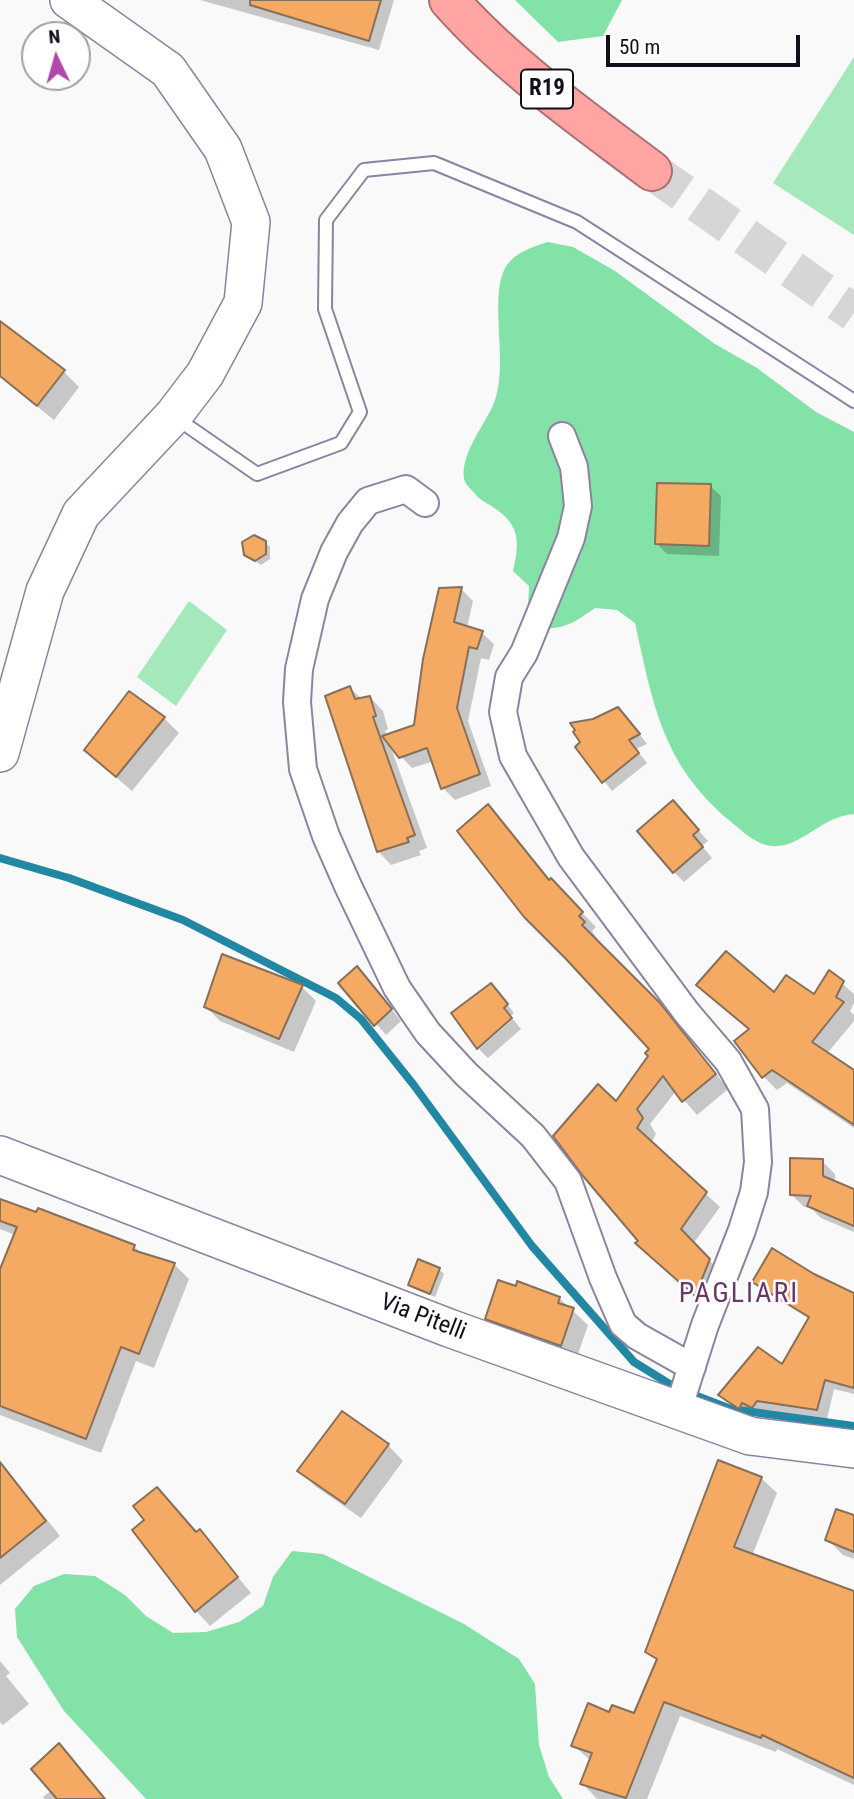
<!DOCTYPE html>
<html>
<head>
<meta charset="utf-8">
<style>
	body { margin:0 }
	#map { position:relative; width:854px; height:1799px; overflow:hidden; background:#f9f9f9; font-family:"Roboto Condensed",sans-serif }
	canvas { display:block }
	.north { position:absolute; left:21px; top:21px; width:70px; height:70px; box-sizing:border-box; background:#fff; border:2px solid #a09fa3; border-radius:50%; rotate:355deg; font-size:19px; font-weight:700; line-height:28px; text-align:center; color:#120f1a }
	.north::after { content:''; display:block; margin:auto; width:24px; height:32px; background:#b148aa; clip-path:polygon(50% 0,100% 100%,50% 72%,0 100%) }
	.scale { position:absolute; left:606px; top:35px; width:194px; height:32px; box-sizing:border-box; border:4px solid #120f1a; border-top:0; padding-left:9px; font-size:21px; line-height:24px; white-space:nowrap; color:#120f1a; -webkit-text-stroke:5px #fff; paint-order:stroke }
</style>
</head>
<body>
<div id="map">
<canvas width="854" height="1799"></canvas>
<div class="north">N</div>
<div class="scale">50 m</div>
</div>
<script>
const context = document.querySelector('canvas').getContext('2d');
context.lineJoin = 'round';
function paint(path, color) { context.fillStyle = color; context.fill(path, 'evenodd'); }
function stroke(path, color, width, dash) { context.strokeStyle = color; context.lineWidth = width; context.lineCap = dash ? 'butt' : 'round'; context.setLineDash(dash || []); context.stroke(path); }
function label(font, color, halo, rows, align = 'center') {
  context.font = font + ' "Roboto Condensed",sans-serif'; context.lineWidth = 5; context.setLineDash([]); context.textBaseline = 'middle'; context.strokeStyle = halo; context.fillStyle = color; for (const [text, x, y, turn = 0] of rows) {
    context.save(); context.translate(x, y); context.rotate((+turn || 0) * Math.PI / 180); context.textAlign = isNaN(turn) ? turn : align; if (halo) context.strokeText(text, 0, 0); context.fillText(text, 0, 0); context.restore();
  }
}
const green = new Path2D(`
	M854,57v178l-81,-52z
	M189,601l38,29 -51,76 -39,-29z`);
const forest = new Path2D(`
	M515,0h107l-19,36 -45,6z
	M548,242l25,5 42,24 100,73 42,24 59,44 38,20v382c-33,2 -53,35 -83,32 -16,-2 -29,-15 -41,-25 -68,-57 -77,-117 -95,-198l-18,-13 -22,-2c-24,17 -32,22 -62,20l-5,-20 1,-22 -16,-15c6,-25 8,-45 -16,-61 -7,-6 -15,-8 -21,-15 -3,-4 -9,-9 -11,-13 -8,-24 20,-57 29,-79 16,-38 -7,-109 13,-138 10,-14 26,-18 41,-23z
	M292,1551l31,3 141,70 55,35 16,25 4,61 10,32 14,22h-417l-82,-88 -47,-74 -2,-28 19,-23 30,-12 31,2 30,19 21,21 27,17 33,-1 33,-10 24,-16 10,-29z`);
const shadow = new Path2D(`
	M200,0h194l-15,50z
	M0,323l64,49 15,15 -25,33 -54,-43z
	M710,486l11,10 -2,60 -52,-2 -10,-10z
	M265,542l5,5v12l-9,6 -16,-11z
	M461,589l12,12 -6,27 15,5 12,11 -5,16 -8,-2 -13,63 23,65 -36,14 -12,-12 -9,-27 -22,7 -22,-23 37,103 -8,3 2,4 -30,10 -13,-14 -28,-163 12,11 8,-2 13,14 5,18 -3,2 2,5 29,-10z
	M164,718l15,15 -47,58 -30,-26z
	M627,718l20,26 -11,5 11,14 -35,28 -34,-44z
	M488,806l63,75 45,46 -4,4 5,7 -2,2 79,80 54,69 -31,26 -21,-24 -26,33 6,10 -5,9 69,64 -27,37 30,30 -13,34 -58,-52 -12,-14 -23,-139 33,-47 1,-7z
	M683,813l25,28 -6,5 10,12 -28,24 -10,-10z
	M829,972l25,22v9l-4,8 4,4v6l-29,35 29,34v38l-67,-45 -10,7 -14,-14 -13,-46 -52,-45 117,11z
	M367,979l34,42 -15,14 -45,-52z
	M302,987l14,14 -22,51 -74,-31 -14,-14z
	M501,996l13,17 -37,34z
	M513,1019l8,10 -33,29 -9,-9z
	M822,1161l13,13v9l19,8v41l-33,-14 -10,-10 -7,-1 -12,-12z
	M0,1201l134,45 8,8 32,10 15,15 -35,89 -18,-7 -35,92 -101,-38v-142l15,-38 -15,-6z
	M439,1269l5,5 -9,23 -20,-8 -5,-4z
	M813,1275l41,19v100l-20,-5 -7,30 -59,-9 -6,7 -9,-6 -4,7 -29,-23 62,-28 27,-48 -44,-28 -10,-9z
	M559,1298l29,27 -12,35 -74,-26 -15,-16z
	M342,1413l46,32 15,16 -42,57 -46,-32 -15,-15z
	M0,1461l60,75 -60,49z
	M761,1478l16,15 -25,63 102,37v192l-77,-36 -1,3 -96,-36 -33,83h-50l-15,-16 9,-22 -18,-16 37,-31 25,1 23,-53 -10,-11z
	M854,1517v42l-11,-4 -16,-16z
	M134,1530l63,3 3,-2 51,62 -41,33 -14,-15z
	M0,1661l10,12 -4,3 23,28 -26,21 -3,-3z
	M59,1746l13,12 34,41h-61l-2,-2 9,-7z`);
const stream = new Path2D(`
	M0,858l69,20 114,42 153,78 25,21 52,65 119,162 102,116 42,26 55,21 123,17`);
const building = new Path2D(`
	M250,0h131l-12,41 -119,-36z
	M0,321l65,49 -28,36 -37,-30z
	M657,483l54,1 -2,62 -54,-2z
	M254,535l12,6v13l-11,7 -11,-6 -2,-13z
	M462,587l-8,35 29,9 -6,18 -8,-2 -12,61 23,66 -39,15 -14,-41 -28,10 -17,-22 32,-11 9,-66 16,-71z
	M350,686l5,13 15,-3 6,20 -3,1 42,118 -8,3 2,4 -32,10 -52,-156z
	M129,691l36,26 -49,60 -32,-27z
	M618,707l22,27 -11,6 10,13 -37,30 -27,-36 5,-5 -7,-10 2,-2 -5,-7 23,-4z
	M673,800l26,30 -6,5 10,12 -30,26 -36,-42z
	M488,804l61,76 2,-2 32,34 -4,4 6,6 -3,3 78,78 56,71 -34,28 -19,-26 -26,33 6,9 -6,10 70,64 -26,37 29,30 -15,37 -60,-53 3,-2 -55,-65 -30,-40 45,-52 18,17 32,-45 -3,-3 4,-4 -83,-90 -42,-42 -67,-86z
	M726,951l48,41 12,-17 28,19 15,-24 15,11 -8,16 8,5 -32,40 42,28v55l-82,-55 -10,8 -28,-37 15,-12 -53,-44z
	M222,954l81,31 -24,54 -75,-32z
	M357,966l35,43 -18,17 -36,-43z
	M491,983l17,21 -4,4 8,10 -35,31 -26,-36z
	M790,1158l33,1v17l31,13v37l-47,-20 4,-10 -21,-1z
	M0,1199l36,13 2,-4 97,37 -2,5 42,13 -36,91 -18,-7 -35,92 -86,-33v-137l17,-42 -17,-6z
	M772,1248l42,26 40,19v95l-29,-8 -8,30 -60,-9 -5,7 -10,-5 -3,6 -21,-14 40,-48 24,17 27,-47 -57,-35z
	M418,1259l22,9 -10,26 -22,-9z
	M498,1280l18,6 1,-5 43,16 -2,6 16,5 -13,38 -76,-27z
	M342,1411l47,33 -44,60 -48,-33z
	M718,1460l44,17 -28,70 120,44v187l-92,-43 -1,3 -97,-36 -38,96 -46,-14 12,-31 -21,-7 17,-43 21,9 3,-7 22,8 23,-54 -12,-7z
	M0,1462l46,59 -46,37z
	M157,1487l39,45 4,-3 38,48 -43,35 -63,-82 12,-10 -11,-14z
	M836,1509l18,6v37l-29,-12z
	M59,1743l27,33 19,23h-48l-26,-30z`);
const highwayTunnel = new Path2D(`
	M652,171l202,142`);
const lane = new Path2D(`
	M176,418l81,56 84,-31 19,-31 -35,-103 1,-89 38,-50 70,-7 143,59 277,179`);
const street = new Path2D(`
	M562,436l12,31 4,39 -7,32 -47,115 -15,24 -6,35 10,44 58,101 116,156 41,48 27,48 3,53 -4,30 -12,38 -37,95 -27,85
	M425,503l-19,-14 -38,12 -18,22 -16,29 -19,47 -16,70 -2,33 6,67 23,67 22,50 49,102 31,45 38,41 67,62 35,45 35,97 20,46 14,12 55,31`);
const secondary = new Path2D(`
	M0,753l45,-162 36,-77 92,-98 32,-42 38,-71 8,-81 -28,-73 -55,-79 -99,-70
	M0,1155l449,173 301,108 104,13`);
const highway = new Path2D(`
	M449,0c58,66 133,118 203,171`);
const shields = [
	[547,89,52]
];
const shieldNames = [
	["R19",547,89]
];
const streetNames = [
	["Via Pitelli",423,1318,21]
];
const quarterNames = [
	["PAGLIARI",739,1295]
];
paint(green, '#a4e8bc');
paint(forest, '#83e2a7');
paint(shadow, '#0003');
stroke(stream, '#2187a2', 8);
paint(building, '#f4aa62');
stroke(building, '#886f58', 2);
stroke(highwayTunnel, '#d6d6d8', 38, [38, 19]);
stroke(lane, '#8b83a1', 16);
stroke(street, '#8b83a1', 30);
stroke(secondary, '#8b83a1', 40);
stroke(highway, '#ab7072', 42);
stroke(lane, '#fff', 12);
stroke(street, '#fff', 26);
stroke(secondary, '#fff', 37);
stroke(highway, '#fea4a2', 38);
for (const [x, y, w] of shields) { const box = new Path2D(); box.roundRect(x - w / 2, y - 19.5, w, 39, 5); context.fillStyle = '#fff'; context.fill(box); stroke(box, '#120f1a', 2); }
label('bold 23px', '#120f1a', null, shieldNames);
label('24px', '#120f1a', '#fff', streetNames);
context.letterSpacing = '2px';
label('28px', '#6d3868', '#fff', quarterNames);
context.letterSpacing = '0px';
</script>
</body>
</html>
